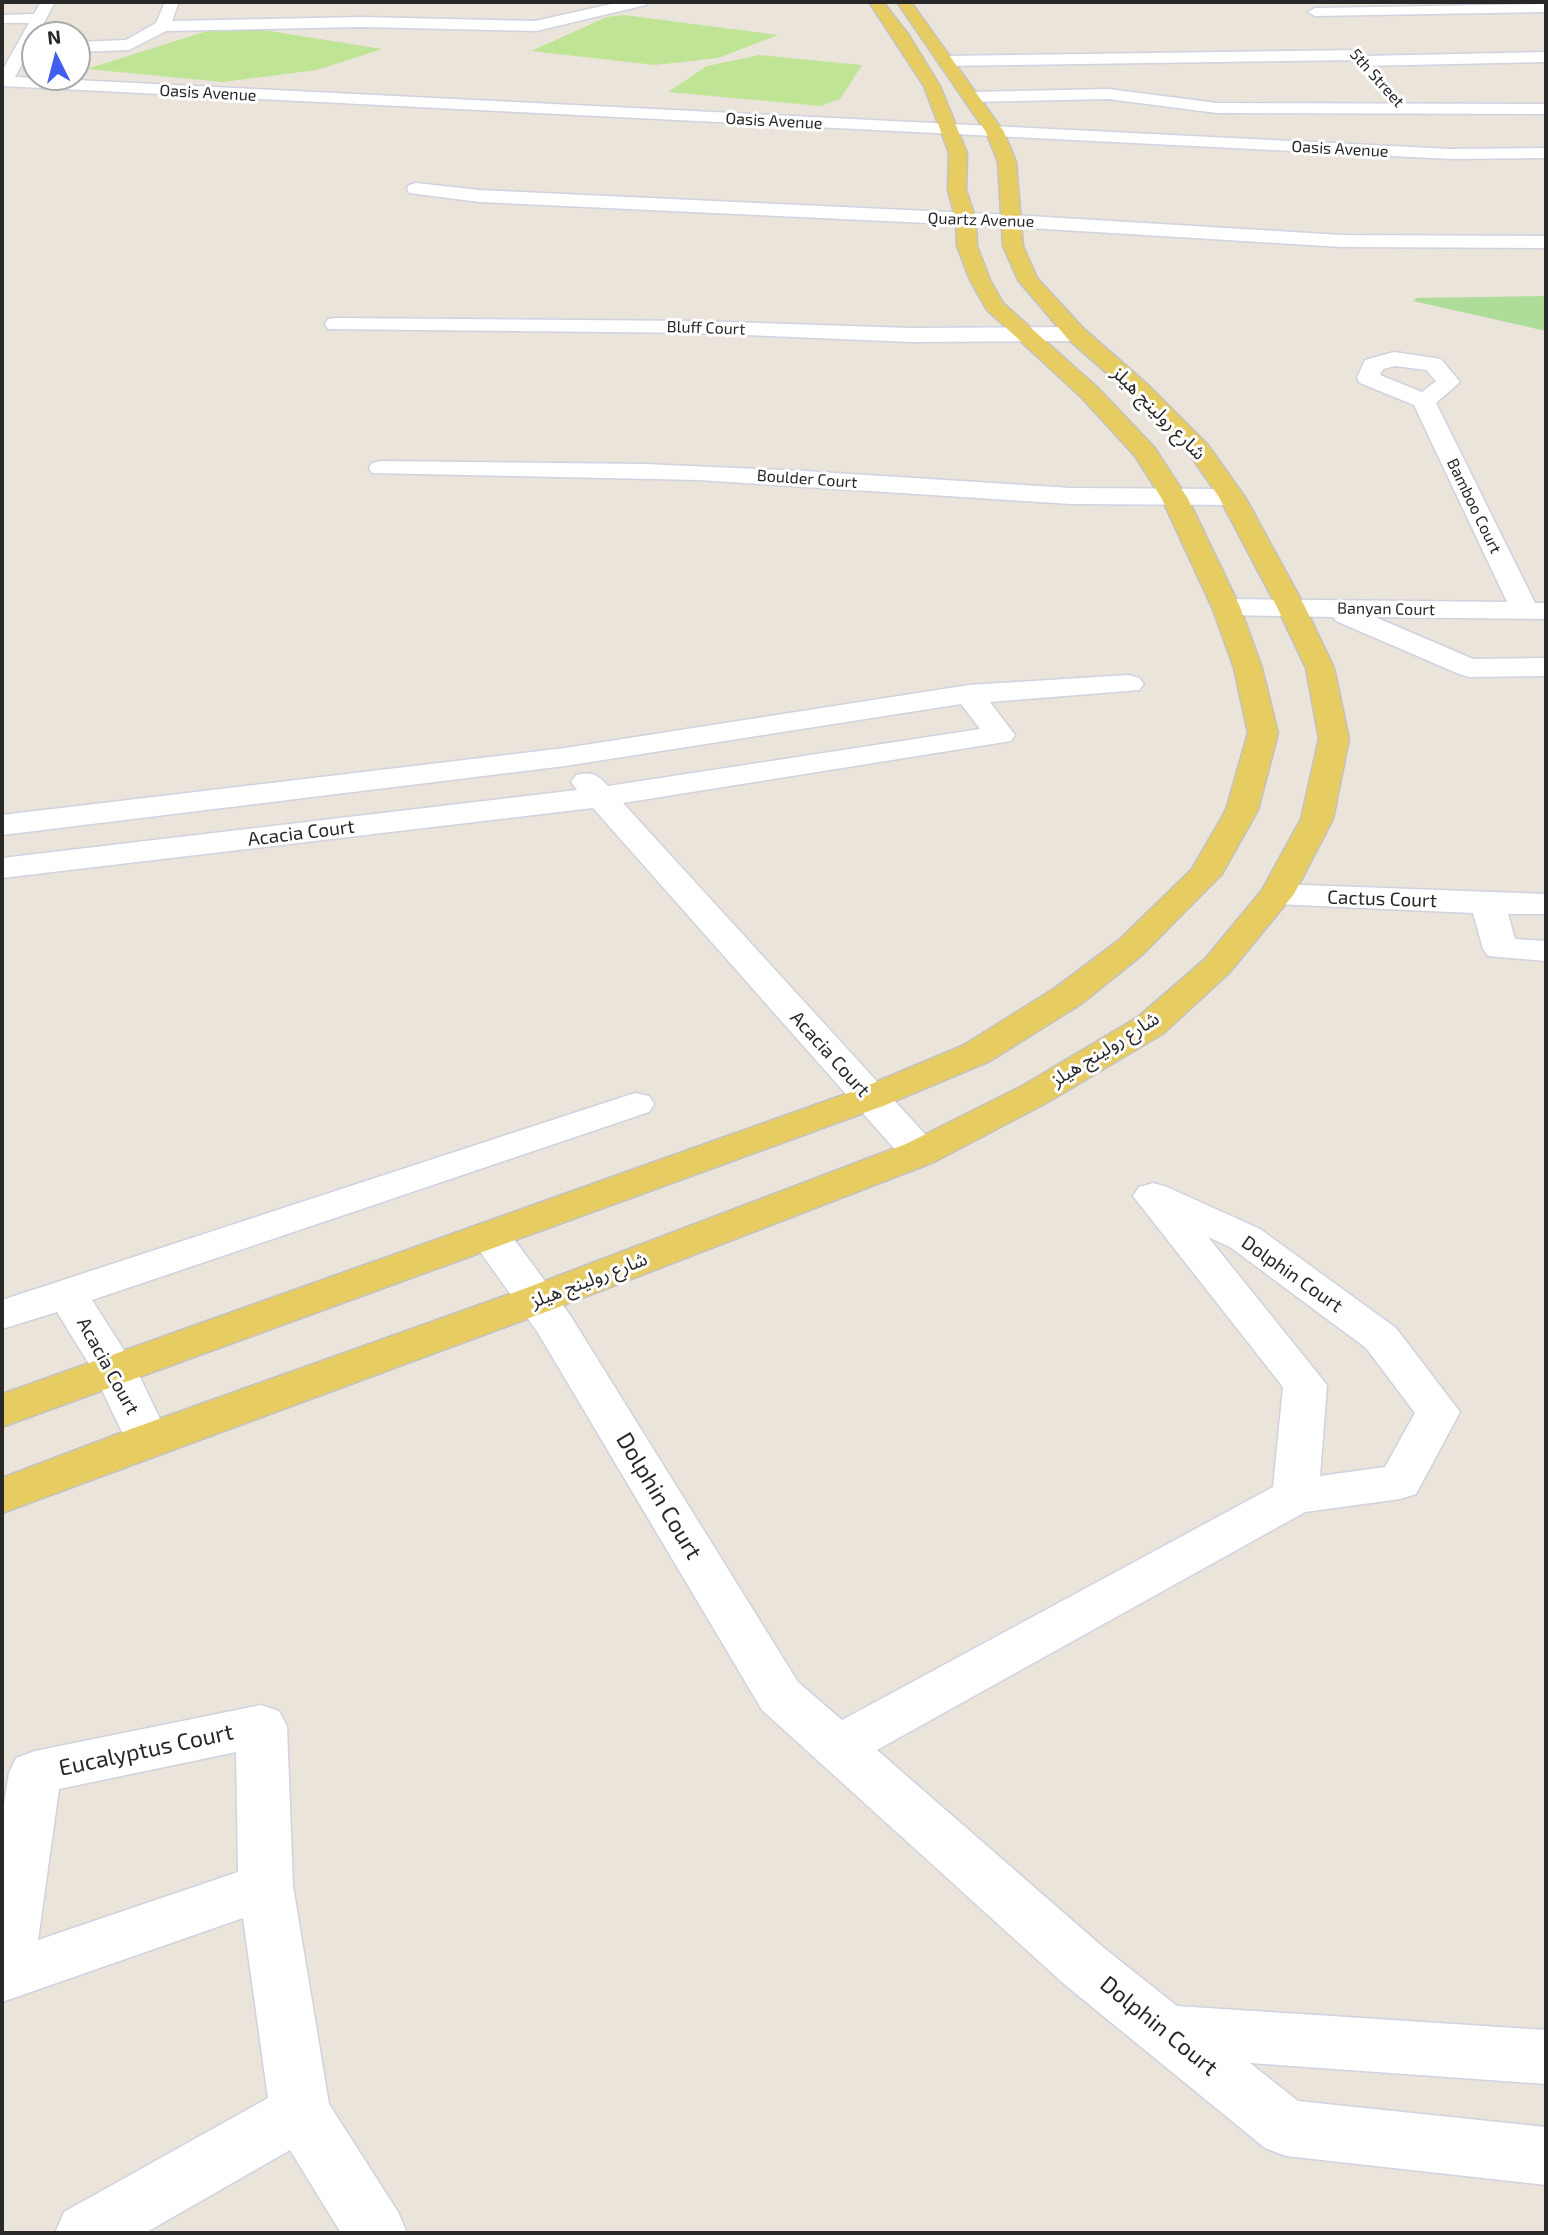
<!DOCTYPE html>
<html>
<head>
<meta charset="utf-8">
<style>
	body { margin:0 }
	#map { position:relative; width:1548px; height:2235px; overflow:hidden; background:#eae4da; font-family:"Exo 2",sans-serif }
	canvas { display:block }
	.frame { position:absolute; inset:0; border:4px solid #282828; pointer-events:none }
	.north { position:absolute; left:21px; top:21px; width:70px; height:70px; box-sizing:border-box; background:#fff; border:2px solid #a9a9a9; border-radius:50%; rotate:354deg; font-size:19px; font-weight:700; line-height:28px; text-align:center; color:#282828 }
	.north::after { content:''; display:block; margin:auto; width:24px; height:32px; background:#435dee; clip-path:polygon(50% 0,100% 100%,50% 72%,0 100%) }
</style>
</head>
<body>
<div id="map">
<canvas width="1548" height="2235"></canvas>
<div class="frame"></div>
<div class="north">N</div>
</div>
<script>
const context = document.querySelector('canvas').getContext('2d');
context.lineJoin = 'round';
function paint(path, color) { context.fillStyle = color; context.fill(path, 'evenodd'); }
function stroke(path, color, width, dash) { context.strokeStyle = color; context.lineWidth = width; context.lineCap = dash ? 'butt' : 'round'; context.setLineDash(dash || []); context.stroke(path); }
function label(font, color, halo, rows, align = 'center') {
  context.font = font + ' "Exo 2","Noto Sans Arabic",sans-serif'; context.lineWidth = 6; context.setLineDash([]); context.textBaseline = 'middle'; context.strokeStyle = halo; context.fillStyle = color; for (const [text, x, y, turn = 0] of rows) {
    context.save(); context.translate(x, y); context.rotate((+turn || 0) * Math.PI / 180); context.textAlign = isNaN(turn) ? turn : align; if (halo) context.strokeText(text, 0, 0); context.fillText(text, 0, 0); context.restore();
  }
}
const green = new Path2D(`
	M1546,296v35l-133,-30 4,-3z`);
const pitch = new Path2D(`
	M624,15l154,20 -60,23 -63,7 -124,-14 76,-34z
	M245,27l137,22 -65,21 -94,12 -136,-13 123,-39z
	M760,55l102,10 -22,34 -19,7 -153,-14 39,-26z`);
const minor = new Path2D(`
	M41,2h14l-40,75 1436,72 95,-1v10l-95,1 -1449,-73v-15l27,-48h-27v-8l32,-1z
	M165,2h14l-7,19 190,-4 173,4 85,-19h28l-2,3 -110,26 -174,-4 -196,4 -37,19 -52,2v-10l49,-2 30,-17z
	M1546,4v8l-231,4 -7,-4 7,-4z
	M1357,50l6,2 1,4 182,-4v10l-184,4 -6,-2 -1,-4 -410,6 -8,-5 8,-5z
	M1108,89l109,14 329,1v10l-329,-1 -109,-14 -137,3 -8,-5 8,-5z
	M416,183l63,7 534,25 329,20 204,1v12l-204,-1 -329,-20 -534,-25 -70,-9 -2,-4 2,-4z
	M336,318l362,3 213,7 165,-1 8,2 3,5 -3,5 -8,2 -165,1 -213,-9 -370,-4 -3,-5 3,-5z
	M1394,352l47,7 19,23 -24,21 99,200h11v16l-171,-2 98,42 73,-1v18l-77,1 -10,-3 -123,-53 -3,-4 -107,-2 -10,-2 -4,-6 4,-6 10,-2 281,3 -93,-197 -54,-22 -3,-5 8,-18zM1395,366l31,4 10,11 -14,11 -42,-17 3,-6z
	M381,461l264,3 159,7 267,17 161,1 9,3 4,5 -4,5 -9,3 -161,-1 -373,-24 -326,-7 -3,-5 3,-5z
	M1129,675l10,3 5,6 -5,6 -149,12 25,33 -4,6 -388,62 311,341 6,9 -6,9 -14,3 -14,-3 -313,-354 -591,70v-20l575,-68 -6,-8 5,-7c16,-4 22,0 32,11l372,-57 -19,-25 -396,62 -563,69v-20l563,-67 404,-63z
	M1277,884l269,10v20h-38l7,25 31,2v20l-58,-5 -5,-7 -10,-36 -196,-9 -12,-3 -5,-7 5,-7z
	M635,1093l14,3 5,8 -5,8 -557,188 44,69 34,71 -7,11 -16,5 -16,-5 -39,-82 -35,-57 -55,17v-29z
	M1153,1183l14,4 93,42 136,99 64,84 -44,82 -16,5 -95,13 -428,238 227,198 73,58 369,24v54l-296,-21 48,38 248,26v58l-260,-29 -21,-8 -201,-164 -302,-274 -224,-377 -69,-97 6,-9 15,-4 15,4 65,88 228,367 44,38 431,-233 10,-100 -150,-191 6,-9zM1208,1237l22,10 136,101 49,65 -30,54 -65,9 7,-91z
	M261,1705l18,6 8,15 6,160 36,218 69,108 9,21h-66l-51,-83 -145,83h-90l9,-21 204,-114 -25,-180 -241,84v-186l7,-43 7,-15 19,-7zM236,1752l2,120 -200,68 21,-151z`);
const major = new Path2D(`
	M869,2h14l25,32 32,52 27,67 -1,37 10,30 1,26 13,34 13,23 95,85 56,59 34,52 52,108 22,61 16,65 -20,77 -36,64 -79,80 -62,50 -91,57 -107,45 -881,321v-33l855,-304 107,-45 91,-57 64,-48 73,-71 34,-59 22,-77 -14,-65 -22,-61 -50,-108 -27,-43 -53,-58 -95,-88 -17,-30 -13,-34 -1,-26 -8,-30 1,-37 -25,-67z
	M897,2h14l93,130 12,30 7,84 14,32 47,51 65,57 59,59 37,52 60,110 29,61 15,71 -16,80 -39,75 -65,79 -65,60 -116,69 -114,60 -383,148 -549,203v-35l129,-49 390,-139 385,-146 116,-58 116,-69 67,-58 57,-69 39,-71 18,-80 -13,-71 -29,-61 -58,-110 -29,-42 -57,-59 -65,-57 -50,-59 -15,-34 -5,-84 -12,-30z`);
const farStreetnames = [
	["5th Street",1377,78,48],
	["Oasis Avenue",208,93,3],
	["Oasis Avenue",774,121,3],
	["Oasis Avenue",1340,149,3],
	["Quartz Avenue",981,220,2],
	["Bluff Court",706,328,2],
	["Boulder Court",807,479,4],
	["Bamboo Court",1474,506,64],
	["Banyan Court",1386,609,1]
];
const streetNames = [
	["شارع رولينج هيلز",1159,413,45],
	["Acacia Court",301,833,-7],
	["Cactus Court",1382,899,2],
	["شارع رولينج هيلز",1105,1049,-32],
	["Acacia Court",830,1054,48],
	["Dolphin Court",1292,1274,35],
	["شارع رولينج هيلز",589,1280,-21],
	["Acacia Court",108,1366,61]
];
const nearStreetnames = [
	["Dolphin Court",659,1496,59],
	["Eucalyptus Court",146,1750,-12],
	["Dolphin Court",1159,2026,39]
];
paint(green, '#aedd9a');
paint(pitch, '#c0e496');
stroke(minor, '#d0d2e0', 3);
stroke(major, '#c3c3c3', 3);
paint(minor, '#fff');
paint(major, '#e7cc62');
label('16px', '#282828', '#fff', farStreetnames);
label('19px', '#282828', '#fff', streetNames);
label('23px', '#282828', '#fff', nearStreetnames);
</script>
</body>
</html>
